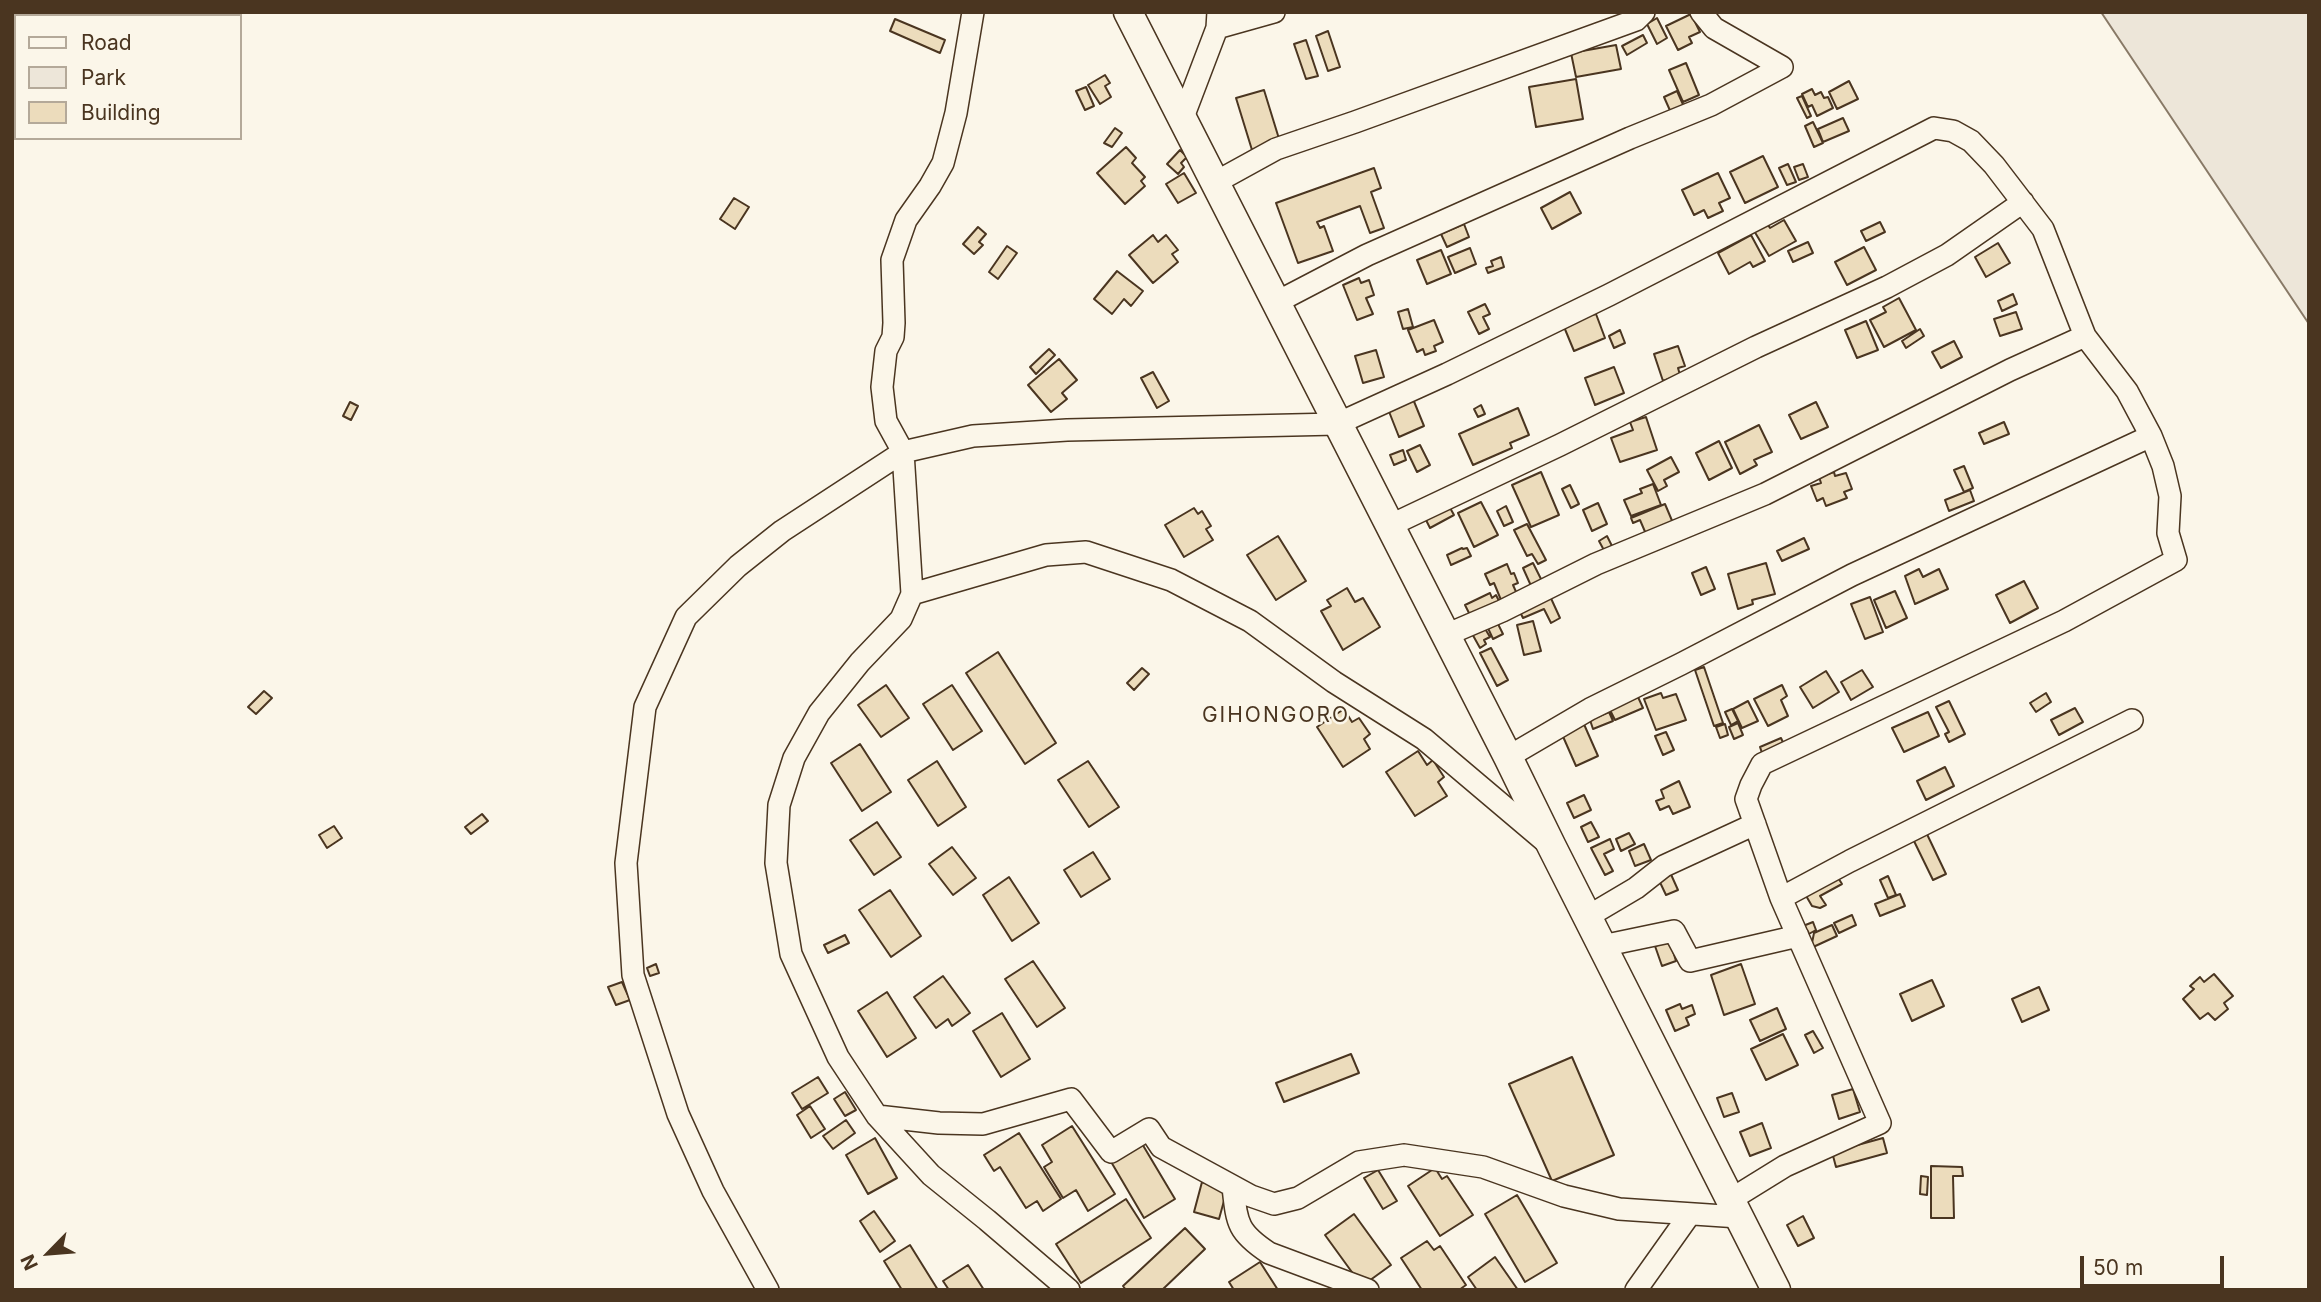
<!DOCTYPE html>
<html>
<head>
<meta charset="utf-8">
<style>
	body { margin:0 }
	#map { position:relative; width:2321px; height:1302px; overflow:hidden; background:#fbf6e9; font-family:Inter,sans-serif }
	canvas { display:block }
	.frame { position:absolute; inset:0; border:14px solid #4a3520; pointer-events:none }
	.legend { position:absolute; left:14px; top:14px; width:228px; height:126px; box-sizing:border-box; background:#fbf6e9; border:2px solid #b4a999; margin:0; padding:9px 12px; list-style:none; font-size:21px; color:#4a3520 }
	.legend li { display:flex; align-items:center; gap:14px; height:35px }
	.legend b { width:35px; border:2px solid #b4a999 }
	.north { position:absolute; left:14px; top:1218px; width:70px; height:70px; -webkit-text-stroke:5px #fbf6e9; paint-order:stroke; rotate:245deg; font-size:19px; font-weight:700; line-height:28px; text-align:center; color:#4a3520 }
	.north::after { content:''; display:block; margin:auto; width:24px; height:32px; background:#4a3520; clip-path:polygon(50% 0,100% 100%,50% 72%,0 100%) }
	.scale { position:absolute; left:2080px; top:1256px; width:144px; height:32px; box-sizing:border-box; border:4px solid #4a3520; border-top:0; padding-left:9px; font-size:21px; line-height:24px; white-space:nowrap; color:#4a3520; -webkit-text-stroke:5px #fbf6e9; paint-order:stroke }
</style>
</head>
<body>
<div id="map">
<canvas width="2321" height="1302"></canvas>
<div class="frame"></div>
<ul class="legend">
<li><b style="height:9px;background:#fbf6e9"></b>Road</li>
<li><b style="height:19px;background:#ede6d9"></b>Park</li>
<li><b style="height:19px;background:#ecdcbc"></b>Building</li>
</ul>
<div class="north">N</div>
<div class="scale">50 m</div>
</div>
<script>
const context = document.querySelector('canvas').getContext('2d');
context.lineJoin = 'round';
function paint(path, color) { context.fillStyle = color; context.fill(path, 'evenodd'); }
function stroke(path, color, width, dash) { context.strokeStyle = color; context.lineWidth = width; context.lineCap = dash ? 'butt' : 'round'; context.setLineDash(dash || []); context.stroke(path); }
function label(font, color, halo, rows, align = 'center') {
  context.font = font + ' Inter,sans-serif'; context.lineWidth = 5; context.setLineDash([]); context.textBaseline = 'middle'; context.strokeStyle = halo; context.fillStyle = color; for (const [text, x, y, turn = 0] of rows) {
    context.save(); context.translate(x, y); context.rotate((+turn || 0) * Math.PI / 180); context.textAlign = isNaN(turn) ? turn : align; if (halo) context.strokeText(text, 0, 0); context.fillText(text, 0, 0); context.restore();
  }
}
const green = new Path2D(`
	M2101,12h208v312z`);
const building = new Path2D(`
	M1691,14l9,18 -11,5 3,6 -14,7 -12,-24z
	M1657,18l10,20 -10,6 -10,-20z
	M895,19l50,21 -5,13 -50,-22z
	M1328,31l12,36 -12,4 -12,-35z
	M1643,35l4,8 -20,12 -5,-9z
	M1306,40l12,36 -12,3 -12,-35z
	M1616,45l5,24 -45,8 -5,-24z
	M1686,63l13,32 -16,7 -14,-32z
	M1105,75l5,8 -5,3 6,11 -11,7 -12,-19z
	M1576,79l7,40 -47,8 -7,-40z
	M1849,81l9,18 -21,10 -8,-17z
	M1086,87l8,19 -9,4 -9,-19z
	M1812,89l3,6 6,-3 3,6 4,-1 5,11 -16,8 -5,-11 -4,2 -6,-13z
	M1264,90l16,52 -28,8 -16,-52z
	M1677,91l8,18 -13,6 -8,-18z
	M1802,96l9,20 -4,2 -10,-20z
	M1843,118l6,13 -26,11 -5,-13z
	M1813,122l10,21 -9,4 -9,-21z
	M1115,128l7,5 -10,14 -8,-4z
	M1126,147l10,11 -4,5 13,14 -4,4 4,5 -20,18 -28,-31z
	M1180,150l7,7 -6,6 3,4 -6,7 -11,-10z
	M1763,156l15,31 -33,16 -15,-31z
	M1788,164l8,18 -9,3 -8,-17z
	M1803,164l5,13 -9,3 -5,-13z
	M1374,168l7,20 -10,4 13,36 -14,5 -10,-27 -43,16 3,6 4,-2 9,25 -35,12 -22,-60z
	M1184,173l12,20 -18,10 -12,-19z
	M1718,173l12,25 -11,5 4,8 -15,7 -4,-8 -10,5 -12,-25z
	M1570,192l11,21 -29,16 -11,-21z
	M734,198l15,9 -14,22 -15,-10z
	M1784,220l12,21 -27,15 -16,-27 13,-7 4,6z
	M1880,222l5,10 -19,9 -5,-10z
	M1464,224l5,13 -22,10 -6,-13z
	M978,227l8,7 -7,8 4,3 -9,9 -11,-10z
	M1153,235l5,7 8,-7 12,15 -6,4 6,8 -25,21 -24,-28z
	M1751,235l14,26 -12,6 -3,-5 -21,12 -11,-21z
	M1808,242l5,11 -20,9 -5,-11z
	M1998,243l12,20 -24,14 -11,-20z
	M1007,246l10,7 -19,26 -9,-7z
	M1864,247l12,23 -29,15 -12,-23z
	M1470,248l6,16 -21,9 -7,-16z
	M1441,250l10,24 -24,10 -10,-24z
	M1501,257l3,10 -16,6 -2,-5 7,-2 -2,-5z
	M1117,271l26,20 -12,15 -7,-7 -12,15 -18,-15z
	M1359,278l2,5 8,-3 5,15 -8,3 7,16 -16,6 -14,-35z
	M2013,294l4,10 -15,7 -4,-10z
	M1899,298l17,32 -32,17 -14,-27 16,-8 -3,-5z
	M1485,304l5,10 -7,3 6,12 -10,5 -11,-22z
	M1408,309l5,18 -10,2 -5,-17z
	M2016,312l6,17 -22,7 -6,-17z
	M1596,314l9,24 -31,13 -12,-29z
	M1434,320l9,22 -9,4 2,5 -11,4 -2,-6 -6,3 -9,-22z
	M1866,321l12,29 -21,8 -12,-28z
	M1920,329l4,7 -18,12 -4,-7z
	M1620,330l5,13 -11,5 -5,-12z
	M1954,341l8,16 -21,11 -9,-16z
	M1678,346l7,20 -7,2 2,7 -17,6 -9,-27z
	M1049,349l6,6 -19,19 -6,-7z
	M1376,350l8,27 -21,6 -8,-27z
	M1059,359l18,21 -15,13 5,6 -16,13 -23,-27z
	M1614,367l10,26 -29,12 -10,-27z
	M1153,372l16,29 -12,7 -16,-30z
	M1413,399l11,27 -25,11 -11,-28z
	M350,402l8,4 -7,14 -8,-4z
	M1816,402l12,25 -27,12 -12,-24z
	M1481,405l4,9 -7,3 -4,-8z
	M1518,408l11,27 -19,8 2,5 -39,17 -14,-31z
	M1646,417l11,33 -37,12 -9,-24 22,-8 -3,-8z
	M2004,422l5,12 -25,10 -5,-11z
	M1759,425l13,27 -18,8 3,5 -17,9 -15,-32z
	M1719,441l13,27 -23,12 -13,-27z
	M1420,445l10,20 -13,7 -10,-21z
	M1403,450l3,10 -12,5 -4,-10z
	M1671,457l8,15 -15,8 3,6 -9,5 -11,-21z
	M1964,466l9,22 -9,4 -10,-22z
	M1541,472l18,43 -28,12 -19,-42z
	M1834,472l1,4 11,-3 6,16 -8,3 3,6 -21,8 -3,-8 -6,3 -6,-15 10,-3 -2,-6z
	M1653,484l8,21 -30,11 -7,-16 18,-7 -2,-4z
	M1570,485l9,19 -8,4 -9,-19z
	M1970,490l4,11 -25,10 -4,-11z
	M1481,502l17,33 -24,12 -16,-34z
	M1598,503l9,21 -15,7 -9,-21z
	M1665,504l8,19 -27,11 -6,-14 -7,3 -2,-5z
	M1449,506l5,9 -24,13 -5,-10z
	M1506,506l7,16 -9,4 -7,-15z
	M1194,508l4,6 4,-3 9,15 -5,3 7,11 -29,17 -19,-32z
	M1527,524l19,36 -8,4 -6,-10 -5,2 -13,-26z
	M1278,536l28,45 -30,19 -29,-45z
	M1607,536l7,14 -8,4 -7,-13z
	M1804,538l5,11 -27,12 -5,-10z
	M1462,548l1,1 4,-1 4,8 -20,9 -4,-10z
	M1533,563l10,20 -11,5 -9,-20z
	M1766,563l9,31 -23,6 1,4 -15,5 -10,-35z
	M1507,564l4,10 3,-1 4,10 -5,2 4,9 -16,6 -7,-17 -4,2 -5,-11z
	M1706,567l9,22 -14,6 -9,-22z
	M1919,569l4,8 16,-8 9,20 -33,15 -10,-28z
	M2024,581l14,27 -28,15 -14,-28z
	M1347,588l8,14 8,-4 17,29 -37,23 -22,-39 10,-5 -4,-6z
	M1895,591l12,27 -21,10 -12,-28z
	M1490,593l2,5 4,-3 5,10 -29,14 -7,-14z
	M1549,594l11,24 -9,5 -7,-14 -21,9 -5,-10z
	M1870,597l13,35 -18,7 -14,-35z
	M1533,621l8,30 -17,4 -7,-30z
	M1497,622l6,12 -10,5 -6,-13z
	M1484,627l6,10 -6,3 2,4 -6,4 -10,-18z
	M1491,648l17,32 -11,6 -17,-33z
	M998,652l58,91 -31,21 -59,-91z
	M1704,667l19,56 -9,3 -19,-56z
	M1142,668l7,6 -15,16 -7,-7z
	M1862,670l11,17 -22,13 -10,-18z
	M1826,671l13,21 -26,16 -13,-21z
	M886,685l23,33 -28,19 -23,-32z
	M952,685l30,46 -29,19 -30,-46z
	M1782,685l5,11 -6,4 7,16 -20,10 -14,-27z
	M264,691l8,7 -16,16 -8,-7z
	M1661,693l2,5 13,-4 10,26 -30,10 -12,-31z
	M2046,693l5,9 -15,10 -6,-9z
	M1638,697l5,11 -28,12 -5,-10z
	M1748,701l10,20 -16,7 -9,-19z
	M1949,701l16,33 -16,8 -4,-8 4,-2 -13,-25z
	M2075,708l8,14 -24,13 -8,-15z
	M1344,709l8,13 7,-4 11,16 -6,5 6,10 -27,18 -26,-40z
	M1732,709l6,12 -7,4 -6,-13z
	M1609,712l4,9 -20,8 -3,-9z
	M1928,712l11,24 -35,16 -12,-24z
	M1583,722l15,34 -22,10 -15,-34z
	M1738,723l5,12 -9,4 -5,-12z
	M1725,724l3,11 -8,3 -4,-11z
	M1666,732l8,18 -11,5 -8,-19z
	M1781,738l4,9 -22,9 -3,-9z
	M860,744l31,48 -29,19 -31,-48z
	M1418,751l9,14 6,-5 11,17 -6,5 9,14 -32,20 -29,-44z
	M937,761l29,46 -28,19 -30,-46z
	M1088,761l31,46 -30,20 -31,-47z
	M1945,767l9,19 -28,14 -9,-19z
	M1679,781l11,26 -17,7 -4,-8 -9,4 -4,-9 8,-3 -3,-8z
	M1584,795l7,15 -17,8 -7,-15z
	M482,814l6,7 -17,13 -6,-7z
	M877,822l24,35 -27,18 -24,-35z
	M1591,822l8,15 -11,5 -7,-15z
	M334,826l8,12 -15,10 -8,-13z
	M1925,830l21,44 -13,6 -21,-43z
	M1629,833l6,11 -14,7 -5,-12z
	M1610,839l4,10 -10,5 9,17 -8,4 -14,-27z
	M1644,844l7,16 -16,6 -6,-15z
	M952,847l24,31 -23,17 -24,-31z
	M1093,852l17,27 -29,18 -17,-27z
	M1669,870l9,20 -12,5 -9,-19z
	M1837,876l5,8 -22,12 6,9 -6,3 -8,-2 -7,-12z
	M1888,876l8,19 -8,3 -8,-18z
	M1009,877l30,46 -27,18 -29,-46z
	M890,890l31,46 -30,21 -32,-47z
	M1900,894l5,12 -25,10 -5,-12z
	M1852,915l4,10 -17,8 -5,-10z
	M1813,922l3,8 -9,5 -4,-9z
	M1832,925l5,11 -26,12 3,-15z
	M845,935l4,8 -21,10 -4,-8z
	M1670,941l6,20 -14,5 -7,-20z
	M1033,961l32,47 -28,19 -32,-48z
	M656,964l3,9 -9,3 -3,-8z
	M1741,964l14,40 -31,11 -13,-40z
	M2214,974l19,22 -9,7 4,6 -13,11 -7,-7 -8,6 -17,-20 11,-10 -4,-3 10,-9 4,5z
	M943,976l27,37 -18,13 -4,-7 -12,9 -22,-31z
	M1932,980l12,26 -32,15 -12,-27z
	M622,982l8,18 -14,5 -8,-18z
	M2039,987l10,23 -27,12 -10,-23z
	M887,992l29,46 -29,19 -29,-46z
	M1680,1004l2,5 10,-4 3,9 -9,4 3,7 -14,6 -9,-21z
	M1777,1008l9,21 -26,12 -10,-21z
	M1002,1013l28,46 -29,18 -28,-46z
	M1813,1031l10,17 -9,5 -9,-18z
	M1783,1034l15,31 -32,15 -15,-31z
	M1351,1054l8,19 -75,29 -8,-19z
	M1572,1057l42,98 -62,26 -43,-97z
	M818,1077l10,16 -26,16 -10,-16z
	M1853,1089l7,23 -21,7 -7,-24z
	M845,1092l11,18 -11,6 -11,-17z
	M1732,1093l7,19 -15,5 -7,-19z
	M810,1106l15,23 -14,9 -14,-23z
	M846,1120l9,13 -22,16 -10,-13z
	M1762,1123l9,25 -21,8 -10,-24z
	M1072,1126l43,68 -27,17 -12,-21 -13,8 -19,-31 8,-5 -10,-17z
	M1019,1133l42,66 -18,12 -6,-10 -11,7 -26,-41 -6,4 -10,-16z
	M875,1138l22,40 -29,16 -22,-39z
	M1883,1138l4,15 -51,14 -4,-15z
	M1141,1142l34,57 -31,19 -34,-58z
	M1931,1166l31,1 1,9h-10l1,42h-23z
	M1435,1168l7,11 5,-3 26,39 -33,21 -32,-50z
	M1378,1170l19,31 -14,8 -19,-31z
	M1921,1176l7,1 -1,18 -7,-1z
	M1202,1182l25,8 -8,29 -25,-7z
	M1517,1195l40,68 -32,19 -40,-68z
	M1126,1199l25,39 -70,45 -25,-39z
	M874,1211l21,30 -15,11 -20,-31z
	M1354,1214l37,51 -29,21 -37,-51z
	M1803,1216l11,22 -16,8 -11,-21z
	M1185,1228l20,21 -43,41h-36l-3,-4z
	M1427,1241l7,9 6,-4 26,39 -7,5h-37l-21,-32z
	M910,1245l28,45h-36l-18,-29z
	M1495,1257l23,33h-41l-9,-13z
	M1260,1262l18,28h-44l-5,-8z
	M968,1265l16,25h-35l-6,-9z`);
const minor = new Path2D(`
	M973,12l-17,101 -13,50 -13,23 -24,34 -14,40 2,63 -1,14 -7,14 -4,36 4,34 17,31 9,142 -11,25 -41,43 -41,51 -25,45 -15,47 -3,58 15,91 47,103 39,59 54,59 56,45 82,70
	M1701,12l13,16 68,39
	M1217,28l57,-16
	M1182,120l35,-92 1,-16
	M1216,182l60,-33 79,-27 281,-102 8,-8
	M1277,302l90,-47 263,-117 81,-33 71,-38
	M1389,526l171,-81 196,-98 131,-60 60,-32 76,-53
	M912,594l134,-39 40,-3 85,28 79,41 84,61 90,57 123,104
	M1446,635l56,-24 94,-47 169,-70 245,-124 75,-34
	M1508,757l82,-48 91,-45 171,-89 299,-139
	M1587,917l49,-29 28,-22 91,-42
	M1602,946l72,-15 16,30 108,-25
	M877,1116l62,7 44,1 88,-25 40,53 38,-23 12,18 90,49 23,8 24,-6 61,-36 45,-7 79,12 81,29 55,13 120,8
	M1233,1187c4,36 4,45 36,66l99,37
	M1730,1200l55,-34 95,-43 -99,-225 69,-37 282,-141
	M768,1290l-55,-99 -35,-77 -45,-139 -7,-112 19,-156 41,-90 52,-51 44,-35 121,-79 70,-16 94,-6 270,-6 110,-50 162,-79 325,-167 19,3 18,10 23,24 49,64 42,107 42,55 24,45 12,30 7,30 -2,37 8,27 -112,61 -302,143 -11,21 -5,14 35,99
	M1636,1290l54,-76`);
const major = new Path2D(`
	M1128,12l380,745 44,90 224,443`);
const quarterNames = [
	["GIHONGORO",1276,716]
];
paint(green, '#ede6d9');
stroke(green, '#887966', 2);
paint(building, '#ecdcbc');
stroke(building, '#4a3520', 2);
stroke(minor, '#4a3520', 24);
stroke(major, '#4a3520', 31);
stroke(minor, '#fbf6e9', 21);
stroke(major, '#fbf6e9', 28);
context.letterSpacing = '2px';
label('21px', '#4a3520', '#fbf6e9', quarterNames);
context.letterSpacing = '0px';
</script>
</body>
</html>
